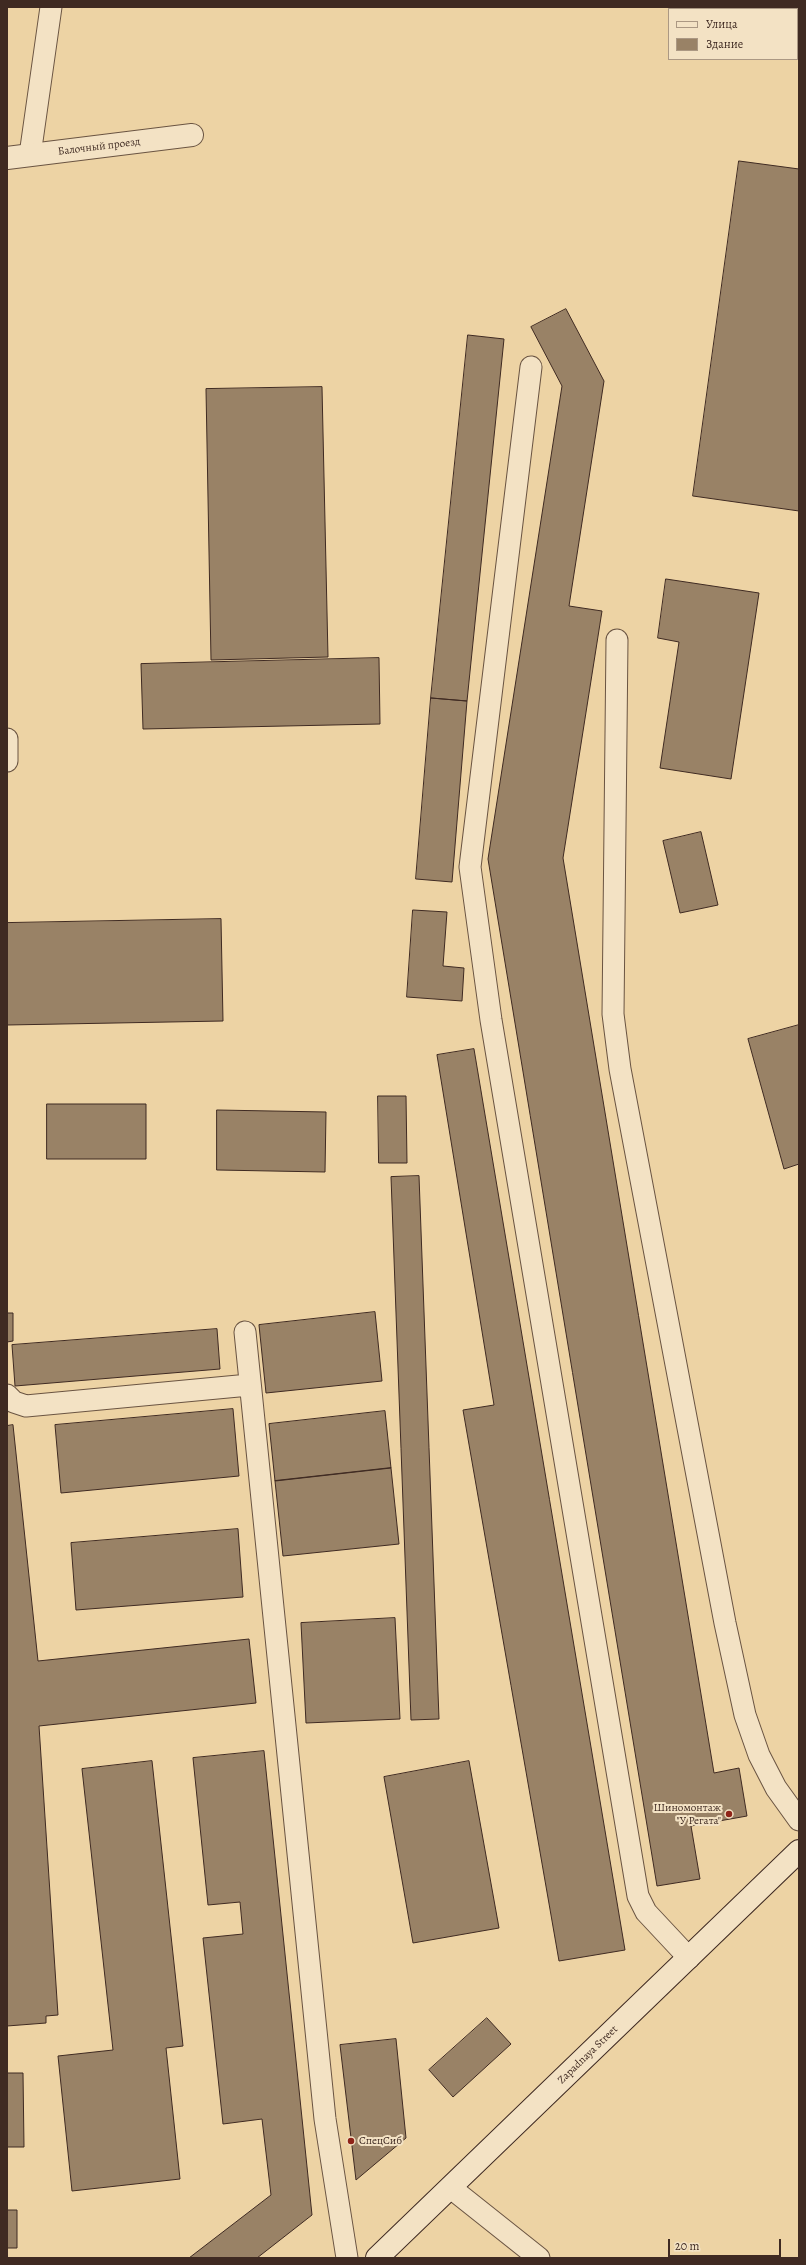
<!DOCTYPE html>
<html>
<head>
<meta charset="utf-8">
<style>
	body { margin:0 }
	#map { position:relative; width:806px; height:2265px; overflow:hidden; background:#edd3a4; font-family:Alegreya,serif }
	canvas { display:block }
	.frame { position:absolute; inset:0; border:8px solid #3f2a22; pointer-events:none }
	.legend { position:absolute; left:668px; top:8px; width:130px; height:52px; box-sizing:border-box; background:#f3e2c4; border:1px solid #ab9883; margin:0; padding:5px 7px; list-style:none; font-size:12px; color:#3f2a22 }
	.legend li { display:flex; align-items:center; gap:8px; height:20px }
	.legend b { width:20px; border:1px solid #ab9883 }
	.scale { position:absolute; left:668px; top:2239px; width:113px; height:18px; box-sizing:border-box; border:2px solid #3f2a22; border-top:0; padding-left:5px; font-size:12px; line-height:14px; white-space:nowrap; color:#3f2a22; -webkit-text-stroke:3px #f3e2c4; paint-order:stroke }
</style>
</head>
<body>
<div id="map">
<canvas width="806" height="2265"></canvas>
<div class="frame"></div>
<ul class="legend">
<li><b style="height:5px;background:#f3e2c4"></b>Улица</li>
<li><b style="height:11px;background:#998266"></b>Здание</li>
</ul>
<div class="scale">20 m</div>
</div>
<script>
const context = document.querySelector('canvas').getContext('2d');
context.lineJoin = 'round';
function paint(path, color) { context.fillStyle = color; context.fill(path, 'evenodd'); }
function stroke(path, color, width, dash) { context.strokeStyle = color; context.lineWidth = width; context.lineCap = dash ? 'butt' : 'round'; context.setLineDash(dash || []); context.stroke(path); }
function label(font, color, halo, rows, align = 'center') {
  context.font = font + ' Alegreya,serif'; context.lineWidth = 4; context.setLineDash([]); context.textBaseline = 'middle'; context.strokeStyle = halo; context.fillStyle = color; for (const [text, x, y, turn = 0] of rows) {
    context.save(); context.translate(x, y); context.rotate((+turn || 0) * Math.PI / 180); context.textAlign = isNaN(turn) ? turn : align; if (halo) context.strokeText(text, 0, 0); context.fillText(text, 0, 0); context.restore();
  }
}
const building = new Path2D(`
	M697,7h102v52l-2,-1v-49h-100z
	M739,161l60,8v342l-106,-15z
	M566,309l38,72 -35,225 33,5 -39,247 151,915 25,-5 8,48 -56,10 9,53 -43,7 -169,-1027 74,-473 -31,-59z
	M468,335l36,4 -37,362 -36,-3z
	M322,387l6,270 -117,3 -5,-271z
	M666,579l93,14 -28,186 -71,-11 19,-126 -21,-4z
	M379,658l1,66 -237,5 -2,-65z
	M431,698l36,3 -15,181 -36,-3z
	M701,832l17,73 -38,8 -17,-72z
	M413,910l34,2 -4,54 21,2 -2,33 -55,-4z
	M221,919l2,102 -216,4v-102z
	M799,1025v139l-15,5 -36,-130z
	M474,1049l151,901 -66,11 -96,-551 31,-5 -57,-350z
	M378,1096h28l1,67h-28z
	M47,1104h99v55h-99z
	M217,1110l109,2 -1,60 -108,-2z
	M419,1176l20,543 -28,1 -20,-543z
	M375,1312l7,69 -116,12 -7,-68z
	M7,1313h6v28l-6,1z
	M217,1329l3,40 -205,17 -3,-41z
	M233,1409l6,67 -178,17 -6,-68z
	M385,1411l6,57 -116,13 -6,-57z
	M13,1425l25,236 211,-22 7,64 -217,23 19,289 -12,1v7l-39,3v-600z
	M391,1468l8,76 -116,12 -8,-75z
	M238,1529l5,68 -167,13 -5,-67z
	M395,1618l5,101 -94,4 -5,-100z
	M264,1751l48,464 -55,43h-68l82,-63 -9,-76 -39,5 -20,-186 40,-4 -3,-32 -32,3 -15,-147z
	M152,1761l31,285 -17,2 14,131 -108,12 -14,-135 55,-6 -31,-281z
	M469,1761l30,167 -86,15 -29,-166z
	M487,2018l24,26 -58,53 -24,-27z
	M396,2039l10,99 -50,42 -16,-135z
	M7,2073h16l1,74h-17z
	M7,2210h10v38h-10z`);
const lane = new Path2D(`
	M30,155l21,-148
	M531,367l-61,500 21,153 147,876 8,16 43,46
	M617,640l-4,374 7,55 105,554 20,92 14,40 17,33 23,32
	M7,739v22
	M245,1332l80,787 22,139
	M7,1395l7,7 12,4 223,-21
	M451,2188l88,70`);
const street = new Path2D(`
	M7,158l185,-23`);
const secondary = new Path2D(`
	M377,2258l422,-407`);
const markers = [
	[729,1814,4,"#8f2418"],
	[351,2141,4,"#8f2418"]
];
const streetNames = [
	["Балочный проезд",99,147,-7],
	["Zapadnaya Street",588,2055,-44]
];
const poiNames = [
	["Шиномонтаж",721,1808],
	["\"У Регата\"",721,1821],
	["СпецСиб",359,2141,"left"]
];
paint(building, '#998266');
stroke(building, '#3f2a22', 1);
stroke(lane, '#6a5442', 23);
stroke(street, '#6a5442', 24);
stroke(secondary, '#3f2a22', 24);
stroke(lane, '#f3e2c4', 21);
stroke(street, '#f3e2c4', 22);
stroke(secondary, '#f3e2c4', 22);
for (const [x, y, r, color] of markers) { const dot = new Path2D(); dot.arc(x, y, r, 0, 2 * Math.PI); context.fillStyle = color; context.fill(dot); stroke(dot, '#f3e2c4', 1.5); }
label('11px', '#3f2a22', '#f3e2c4', streetNames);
label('11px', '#3f2a22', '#f3e2c4', poiNames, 'right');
</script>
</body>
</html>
